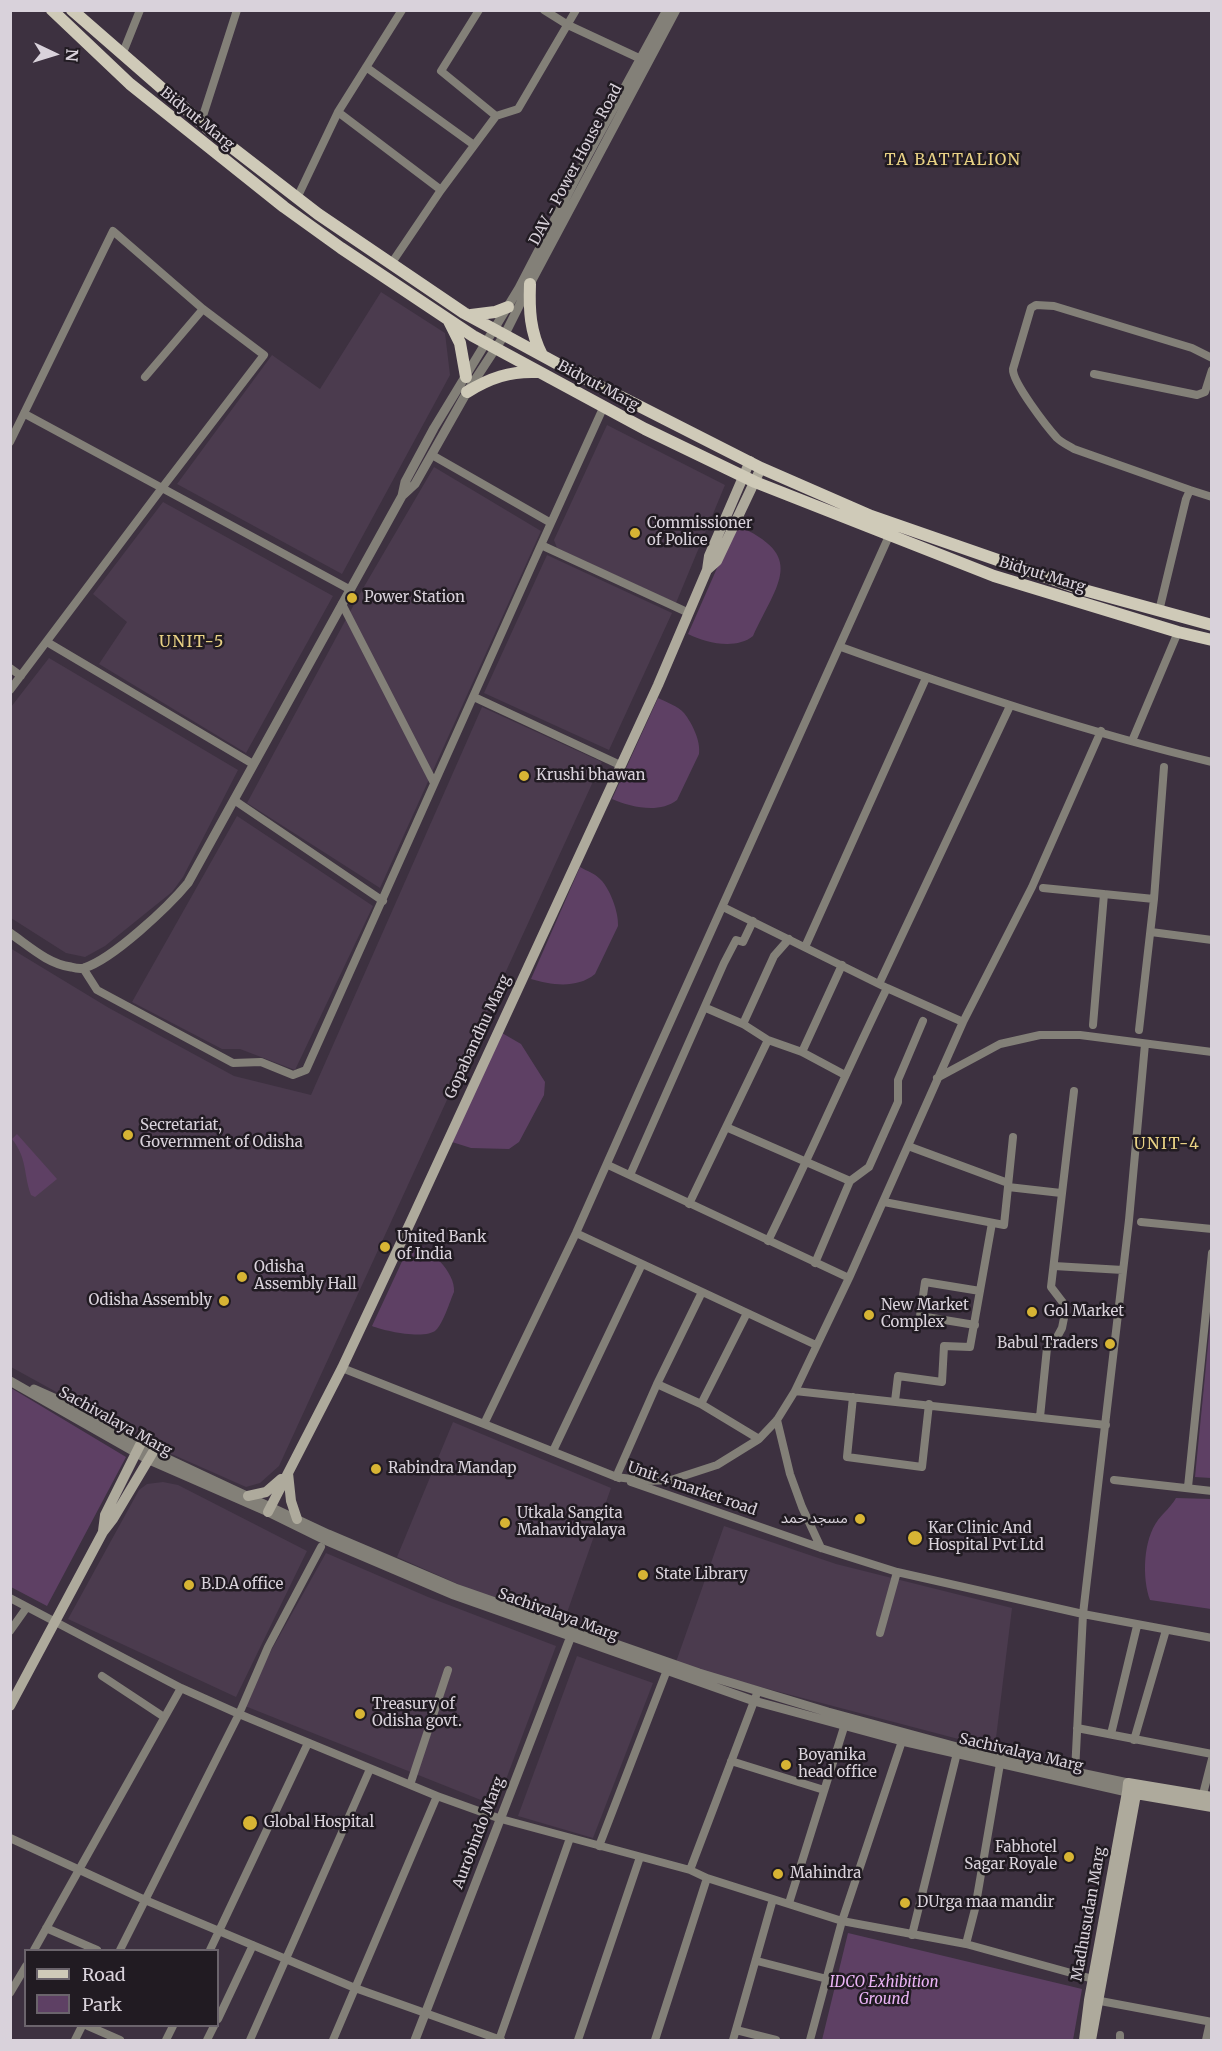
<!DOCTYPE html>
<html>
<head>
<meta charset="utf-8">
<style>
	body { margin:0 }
	#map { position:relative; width:1222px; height:2051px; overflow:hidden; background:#3d3140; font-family:Merriweather,serif }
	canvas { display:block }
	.frame { position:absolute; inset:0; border:12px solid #d9d2db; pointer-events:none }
	.legend { position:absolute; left:24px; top:1949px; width:195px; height:78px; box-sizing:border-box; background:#211b22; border:2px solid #6b646c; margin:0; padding:8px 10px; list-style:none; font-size:18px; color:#d9d2db }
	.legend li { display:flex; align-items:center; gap:12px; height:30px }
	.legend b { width:30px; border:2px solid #6b646c }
	.north { position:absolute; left:24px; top:24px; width:60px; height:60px; -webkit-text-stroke:4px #211b22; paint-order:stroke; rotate:94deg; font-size:16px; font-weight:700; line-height:24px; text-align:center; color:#d9d2db }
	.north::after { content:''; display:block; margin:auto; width:21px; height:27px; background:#d9d2db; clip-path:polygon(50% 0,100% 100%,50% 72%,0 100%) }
</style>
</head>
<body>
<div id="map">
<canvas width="1222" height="2051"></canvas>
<div class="frame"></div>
<ul class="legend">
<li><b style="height:8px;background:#cfcab8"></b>Road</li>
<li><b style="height:16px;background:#5e4064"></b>Park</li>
</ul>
<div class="north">N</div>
</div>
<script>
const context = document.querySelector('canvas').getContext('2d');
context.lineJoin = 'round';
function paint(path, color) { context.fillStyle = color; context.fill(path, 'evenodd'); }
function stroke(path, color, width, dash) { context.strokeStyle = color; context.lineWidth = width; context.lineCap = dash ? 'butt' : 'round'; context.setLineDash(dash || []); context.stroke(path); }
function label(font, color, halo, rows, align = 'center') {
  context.font = font + ' Merriweather,"Noto Sans Arabic",serif'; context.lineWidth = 5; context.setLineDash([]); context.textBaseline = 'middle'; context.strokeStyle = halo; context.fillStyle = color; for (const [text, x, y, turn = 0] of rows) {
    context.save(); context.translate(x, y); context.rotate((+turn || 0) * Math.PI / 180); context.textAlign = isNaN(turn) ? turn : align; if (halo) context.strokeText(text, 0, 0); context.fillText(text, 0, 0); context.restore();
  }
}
const built = new Path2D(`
	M381,292l64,41 5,42 -108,199 -165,-90 95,-129 48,34z
	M607,425l118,60 -49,118 -119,-55 -3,-8z
	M434,467l107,64 -161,357 -133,-85 111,-206z
	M163,502l170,94 -87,157 -147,-89 28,-42 -34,-28z
	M547,555l125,58 -63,137 -125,-57z
	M49,658l189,112 -55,107 -11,15 -67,54 -20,11 -19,-4 -55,-35v-211z
	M482,707l120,55 -323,704 -19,17 -14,4 -88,-39 -147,-81 -1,-419 99,60 125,68 77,19z
	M237,816l136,90 -78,164 -55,-21h-18l-90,-47z
	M453,1422l158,66 -48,136 -94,-35 -72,-32z
	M163,1482l15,3 129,66 -71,146 -168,-78 71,-129 8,-6z
	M724,1526l112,38 176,44 -17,138 -29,-5 -251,-66 -39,-13z
	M326,1553l102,44 128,49 -60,160 -251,-100 23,-50z
	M577,1656l76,27 -60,155 -75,-22z`);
const green = new Path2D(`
	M736,525c71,31 42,57 17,111 -17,14 -47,7 -65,-2z
	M658,698c8,4 20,8 26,15 8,10 17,28 15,41l-22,46c-18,14 -46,7 -65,-1z
	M580,867c7,4 16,7 21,13 9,9 18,33 17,46l-23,48c-18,15 -44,11 -64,5z
	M502,1033l19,11 24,38 -1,13 -25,47 -10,7 -38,-1 -19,-6z
	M17,1134l40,45 -22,18 -4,-2c-8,-22 -3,-35 -19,-56z
	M412,1240c16,7 44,32 42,52 -4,9 -11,32 -18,38 -10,10 -52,1 -64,-4z
	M1211,1315v163l-16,-1z
	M11,1388l115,69 -79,149 -36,-19z
	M1176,1498l35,1v110l-61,-9c-8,-22 -7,-60 8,-80 6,-8 13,-13 18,-22z
	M848,1933l234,56 -9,51h-251z`);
const minor = new Path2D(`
	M479,10l-38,61 55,45
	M544,10l24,15 73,34
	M122,55l18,-45
	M366,67l108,78
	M338,112l103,78
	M201,122l36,-112
	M297,198l41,-86 64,-102
	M391,264l50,-74 55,-74 22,-7 58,-99
	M1094,374l103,21 8,-3 7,-22
	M145,377l58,-68
	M604,406l-63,139 148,68
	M10,442l103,-211 90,78 61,46 -102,133 187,101
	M432,455l119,68
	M1190,490l-116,-41c-6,-4 -12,-6 -17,-11 -10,-11 -45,-56 -44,-69l18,-61 5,-3 18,1 138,42 20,10
	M342,604l92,179
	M1159,611l27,-112 4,-9 22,7
	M47,642l206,122
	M841,647c122,44 245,85 371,115
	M10,668l11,8
	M10,690l152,-202 -137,-74
	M474,697l146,68
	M1132,741l46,-109
	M234,800l149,101
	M1043,888l111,11
	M723,907l164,81 76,34
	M1151,932l61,8
	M805,947l121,-269
	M83,968l14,22 136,73 28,-1 32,13 13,-5 235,-525
	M879,984l131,-278
	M706,1008l37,16 25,16 34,12 43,23
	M743,1024l31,-68 15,-17
	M1093,1025l11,-131
	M1139,1030l15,-131 10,-132
	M802,1052l40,-87
	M937,1078l63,-34 40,-9h40l132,17
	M726,1127l124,54
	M908,1146l100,37
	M608,1165l241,113
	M630,1175l94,-212 12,-23 7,2 10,-21
	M1008,1186l5,-49
	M884,1202l120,23 4,-38 53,6
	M689,1204l79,-164
	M1141,1222l71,7
	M576,1233l240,112
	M768,1241c41,-83 78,-169 119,-253
	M815,1263l35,-82 19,-14 29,-65v-22l25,-59
	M1054,1266l69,4
	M702,1292l-45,92 -41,93 31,4 24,-1 46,-15 42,-26 18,-19 18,-29 54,-113 114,-256 69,-135 69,-156
	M747,1313l-46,91 58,35
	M975,1325l-55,-9 5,-34 55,9
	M342,1368l142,56 92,-191 65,-146 248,-551
	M657,1384l44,20
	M795,1391l311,34
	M853,1397l-6,60 75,10 7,-63
	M895,1401l3,-25 44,6 2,-36 26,1 22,-124
	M1040,1417l7,-69 9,-9 6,-11 3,-15 -1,-9 -13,-17 23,-196
	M777,1420l13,54 12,33 19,41
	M484,1424l135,54
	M553,1451l89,-187
	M1114,1480l98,11
	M631,1482l190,66 76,24 186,42 129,24
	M1188,1487l24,-234
	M10,1598l171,90 58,26 198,82 64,23 189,51 17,8 135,43 124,23 127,35
	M10,1631l17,-24
	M880,1633l17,-61
	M102,1676l62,41
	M1077,1728l135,26
	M1111,1734l26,-108
	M1134,1740l32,-110
	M731,1761l93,29
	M1075,1772l8,-158 46,-394 16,-176
	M410,1785l38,-115
	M1202,1798l10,-39
	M10,1838l135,62 210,88 146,52
	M599,1846l68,-176
	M690,1870l66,-174
	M789,1903l56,-179
	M46,1928l51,22
	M912,1935l45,-182
	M966,1944l9,-35 26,-151
	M34,1950l147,-262
	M120,1950l119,-236 29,-67 53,-100
	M210,1950l98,-207
	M757,1961l70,18
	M10,1993l16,-27
	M1095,2000l117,22
	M218,2019l35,-74
	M88,2026l32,14
	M736,2030l40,10
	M75,2040l7,-14
	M166,2040l7,-14
	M207,2040l7,-14
	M250,2040l120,-271
	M333,2040l104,-244
	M499,2040l71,-202
	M578,2040l62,-183
	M655,2040l52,-162
	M733,2040l40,-141
	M810,2040l32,-119 60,-180
	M1120,2040v-5
	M1206,2040l4,-18`);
const tertiary = new Path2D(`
	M402,496l13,-12 52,-92 38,-58 25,-50 146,-274
	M10,933c19,13 38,31 61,34 4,1 9,2 13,1 29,-9 85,-62 104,-85l214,-387 3,-14 29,-54 85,-140 69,-133 79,-145
	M10,1381l139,79 119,52 57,28 129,55 300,106 148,40 225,51
	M34,1389l36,16 83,47 175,82 127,54 244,85 129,39 129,35 171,36
	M415,2040l156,-404`);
const secondary = new Path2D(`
	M707,570l10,-9 44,-93
	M288,1473l3,28 6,18
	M248,1496l18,-4 15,-13
	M268,1512l74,-144 69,-147 247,-536 49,-115 2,-14 41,-95
	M103,1531l2,-16 35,-70
	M10,1706l93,-174 10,-13 40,-67
	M1137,1785l-1,9 -9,-2 1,-9 84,14
	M1084,2040l5,-40 38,-208
	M1091,2040l45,-246 76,13`);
const primary = new Path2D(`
	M52,10l78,74 154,123 57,41 132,88 172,93 110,53 239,94 184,56 34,8
	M72,10l140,122 106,82 146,99 114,62 183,93 110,48 213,74 128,35
	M530,284c-1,26 0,48 12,71
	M471,315l24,-3 13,-5
	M449,321l11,22 6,34
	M467,392c23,-14 43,-21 69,-20`);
const markers = [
	[635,533,6,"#d7b434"],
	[352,598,6,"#d7b434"],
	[524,776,6,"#d7b434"],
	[128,1135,6,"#d7b434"],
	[385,1247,6,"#d7b434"],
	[242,1277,6,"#d7b434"],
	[224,1301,6,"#d7b434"],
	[1032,1312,6,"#d7b434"],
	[869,1315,6,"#d7b434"],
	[1110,1344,6,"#d7b434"],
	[376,1469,6,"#d7b434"],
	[860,1519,6,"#d7b434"],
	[505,1523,6,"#d7b434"],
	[915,1538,8,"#d7b434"],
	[643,1575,6,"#d7b434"],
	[189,1585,6,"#d7b434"],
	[360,1714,6,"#d7b434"],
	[786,1765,6,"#d7b434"],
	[250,1823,8,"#d7b434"],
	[1069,1857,6,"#d7b434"],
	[778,1874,6,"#d7b434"],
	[905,1903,6,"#d7b434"]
];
const streetNames = [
	["Bidyut Marg",197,119,39],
	["DAV - Power House Road",576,165,-62],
	["Bidyut Marg",598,386,28],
	["Bidyut Marg",1042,575,17],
	["Gopabandhu Marg",478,1037,-65],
	["Sachivalaya Marg",115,1422,29],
	["Unit 4 market road",692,1489,19],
	["Sachivalaya Marg",558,1615,20],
	["Sachivalaya Marg",1021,1753,13],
	["Aurobindo Marg",479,1833,-69],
	["Madhusudan Marg",1089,1914,-80]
];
const poiNames = [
	["Commissioner",647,524],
	["of Police",647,541],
	["Power Station",364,598],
	["Krushi bhawan",536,776],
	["Secretariat,",140,1126],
	["Government of Odisha",140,1143],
	["United Bank",397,1238],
	["of India",397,1255],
	["Odisha",254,1268],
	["Assembly Hall",254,1285],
	["Odisha Assembly",212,1301,"right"],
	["New Market",881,1306],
	["Complex",881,1323],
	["Gol Market",1044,1312],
	["Babul Traders",1098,1344,"right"],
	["Rabindra Mandap",388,1469],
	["Utkala Sangita",517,1514],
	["Mahavidyalaya",517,1531],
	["مسجد حمد",848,1519,"right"],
	["Kar Clinic And",928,1529],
	["Hospital Pvt Ltd",928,1546],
	["State Library",655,1575],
	["B.D.A office",201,1585],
	["Treasury of",372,1705],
	["Odisha govt.",372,1722],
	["Boyanika",798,1756],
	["head office",798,1773],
	["Global Hospital",264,1823],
	["Fabhotel",1057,1848,"right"],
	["Sagar Royale",1057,1865,"right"],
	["Mahindra",790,1874],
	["DUrga maa mandir",917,1903]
];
const parkNames = [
	["IDCO Exhibition",884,1983],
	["Ground",884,2000]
];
const neighbourhoodNames = [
	["TA BATTALION",953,160],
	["UNIT-5",192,642],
	["UNIT-4",1167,1144]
];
paint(built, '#4b3b4e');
paint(green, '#5e4064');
stroke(minor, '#838078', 8);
stroke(tertiary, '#838078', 9);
stroke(secondary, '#aeaa9c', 10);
stroke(primary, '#cfcab8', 12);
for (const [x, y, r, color] of markers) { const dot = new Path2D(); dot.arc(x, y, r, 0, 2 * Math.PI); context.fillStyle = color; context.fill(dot); stroke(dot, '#211b22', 2); }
label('15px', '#d9d2db', '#211b22', streetNames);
label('15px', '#d9d2db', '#211b22', poiNames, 'left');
label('italic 15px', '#eab3f5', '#211b22', parkNames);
context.letterSpacing = '1.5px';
label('16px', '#e9d285', '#211b22', neighbourhoodNames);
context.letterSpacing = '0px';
</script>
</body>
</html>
